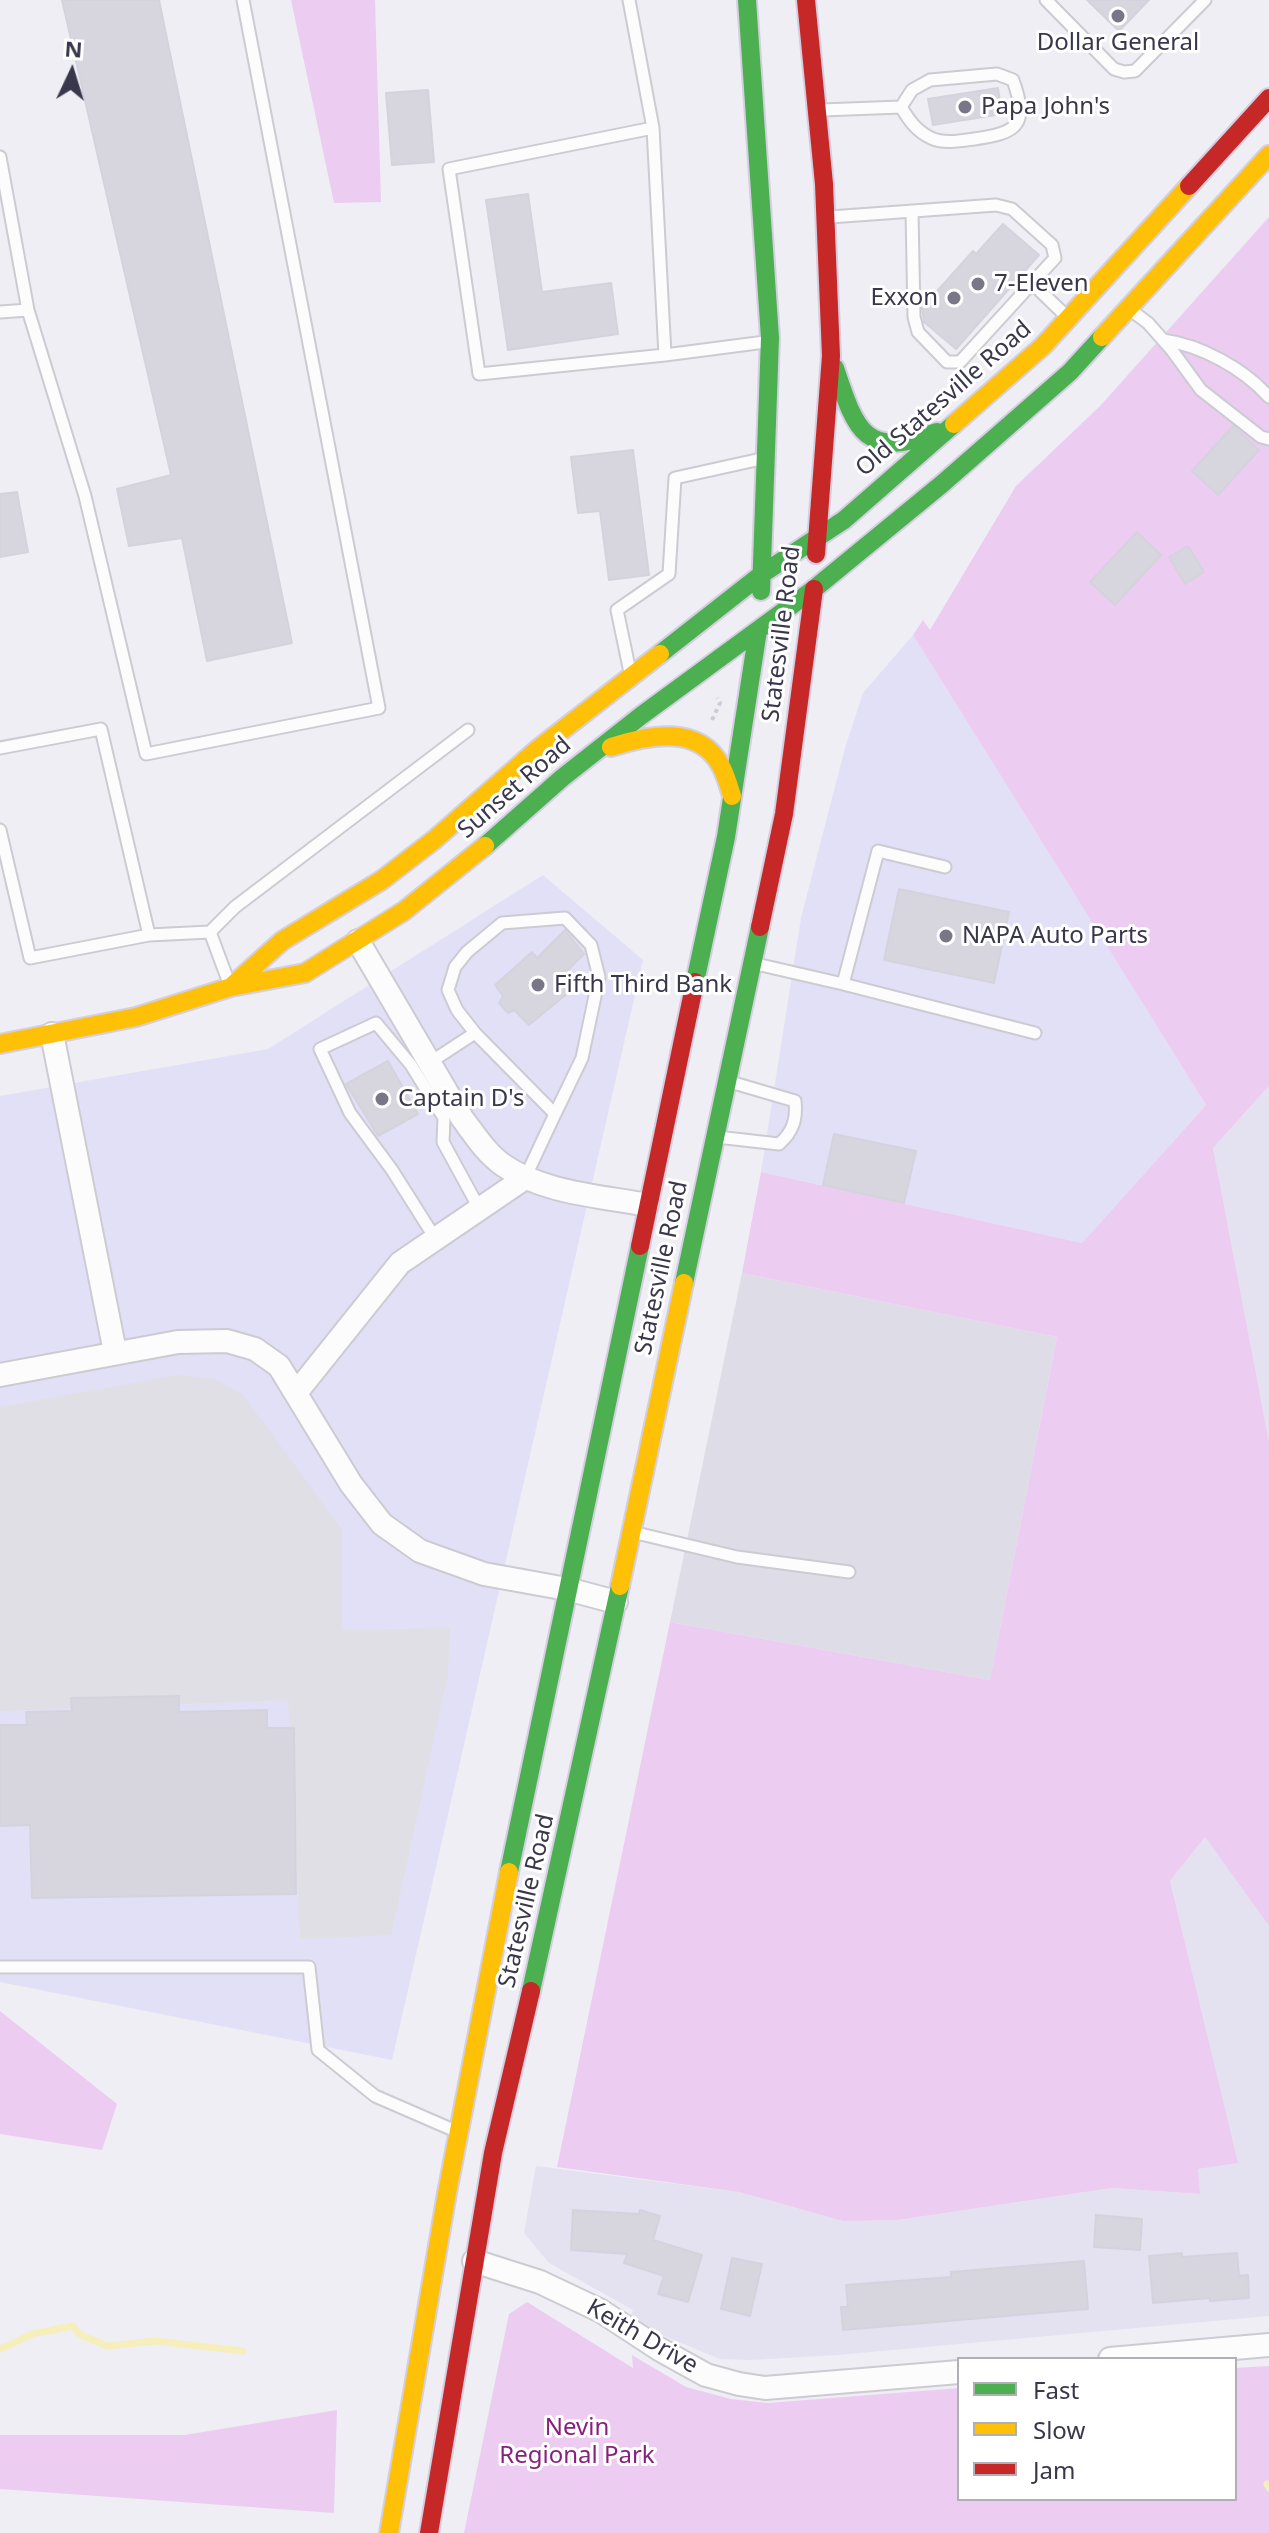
<!DOCTYPE html>
<html>
<head>
<meta charset="utf-8">
<style>
	body { margin:0 }
	#map { position:relative; width:1269px; height:2533px; overflow:hidden; background:#efeef4; font-family:"Noto Sans",sans-serif }
	canvas { display:block }
	.legend { position:absolute; left:957px; top:2357px; width:280px; height:144px; box-sizing:border-box; background:#fff; border:2px solid #b0afb7; margin:0; padding:10px 14px; list-style:none; font-size:24px; color:#39374c }
	.legend li { display:flex; align-items:center; gap:16px; height:40px }
	.legend b { width:40px; border:2px solid #b0afb7 }
	.north { position:absolute; left:32px; top:32px; width:80px; height:80px; -webkit-text-stroke:6px #fff; paint-order:stroke; rotate:4deg; font-size:22px; font-weight:700; line-height:32px; text-align:center; color:#39374c }
	.north::after { content:''; display:block; margin:auto; width:28px; height:36px; background:#39374c; clip-path:polygon(50% 0,100% 100%,50% 72%,0 100%) }
</style>
</head>
<body>
<div id="map">
<canvas width="1269" height="2533"></canvas>
<ul class="legend">
<li><b style="height:10px;background:#4caf50"></b>Fast</li>
<li><b style="height:10px;background:#ffc107"></b>Slow</li>
<li><b style="height:10px;background:#c62828"></b>Jam</li>
</ul>
<div class="north">N</div>
</div>
<script>
const context = document.querySelector('canvas').getContext('2d');
context.lineJoin = 'round';
function paint(path, color) { context.fillStyle = color; context.fill(path, 'evenodd'); }
function stroke(path, color, width, dash) { context.strokeStyle = color; context.lineWidth = width; context.lineCap = dash ? 'butt' : 'round'; context.setLineDash(dash || []); context.stroke(path); }
function label(font, color, halo, rows, align = 'center') {
  context.font = font + ' "Noto Sans",sans-serif'; context.lineWidth = 6; context.setLineDash([]); context.textBaseline = 'middle'; context.strokeStyle = halo; context.fillStyle = color; for (const [text, x, y, turn = 0] of rows) {
    context.save(); context.translate(x, y); context.rotate((+turn || 0) * Math.PI / 180); context.textAlign = isNaN(turn) ? turn : align; if (halo) context.strokeText(text, 0, 0); context.fillText(text, 0, 0); context.restore();
  }
}
const residential = new Path2D(`
	M1269,1086v356l-56,-294z
	M1205,1837l64,89v390l-431,39 -89,5 -29,-1 -56,-23 -34,-19 3,-7 -84,-47 -25,-30 12,-67 203,26 104,29 55,-1 214,-32 87,6 -2,-25 40,-6 -67,-282z`);
const commercial = new Path2D(`
	M913,635l293,470 -124,138 -321,-71 40,-254 44,-170 18,-55z
	M543,875l100,85 -251,1100 -392,-78v-886l268,-47z`);
const industrial = new Path2D(`
	M742,1273l315,64 -67,343 -320,-58z`);
const green = new Path2D(`
	M291,0h84l6,202 -47,1z
	M1269,217v869l-56,62 56,294v484l-64,-89 -35,44 68,282 -40,6 2,25 -88,-6 -214,32 -55,1 -104,-29 -182,-25 113,-545 320,58 67,-343 -315,-64 19,-101 321,71 124,-138 -293,-470 10,-15 7,10 86,-144 85,-81z
	M0,2011l117,93 -15,46 -102,-16z
	M527,2302l106,66 -1,-13 54,32 45,12 37,4 191,-15v111h276v-131l34,-2v167h-805l45,-219z
	M337,2410l-3,103 -334,-24v-54h185z`);
const parking = new Path2D(`
	M177,1375l38,4 27,15 100,135v101l108,-2 -2,47 -57,260 -91,4 -12,-239 -288,11v-304z`);
const stream = new Path2D(`
	M0,2349l32,-15 41,-8 6,8 28,12 48,-5 88,10
	M1267,2484l2,4`);
const building = new Path2D(`
	M62,0h97l133,643 -85,18 -25,-123 -53,8 -12,-57 54,-14z
	M1087,0h62l-30,31z
	M998,88l4,26 -69,11 -5,-26z
	M428,90l6,72 -42,3 -6,-72z
	M528,194l14,98 69,-9 7,51 -110,16 -22,-150z
	M1003,224l36,31 -83,94 -32,-27 -2,-14 51,-57 3,3z
	M1233,426l26,24 -41,45 -26,-24z
	M633,450l16,125 -40,5 -9,-69 -22,2 -7,-56z
	M17,492l11,60 -28,5v-63z
	M1137,532l24,23 -46,50 -25,-23z
	M1188,546l16,26 -19,12 -16,-27z
	M899,889l110,23 -15,71 -110,-23z
	M565,930l19,24 -27,27 11,12 -39,32 -15,-15 -6,3 -9,-10 4,-7 -8,-11 37,-33 5,6z
	M388,1061l30,53 -40,22 -32,-52z
	M834,1134l82,17 -12,52 -81,-18z
	M179,1696v16l88,-2v18h27l2,166 -264,4 -2,-73 -30,1v-101h27l-1,-13 46,-1 -1,-13z
	M573,2210l66,4 1,-4 20,6 -7,24 49,15 -14,47 -30,-8 6,-18 -40,-13 3,-9 -56,-4z
	M1096,2215l46,4 -2,31 -46,-3z
	M1182,2253v4l55,-4 2,23 9,-1 1,23 -39,3v-3l-57,5 -4,-47z
	M732,2258l30,6 -12,52 -29,-7z
	M1084,2261l4,48 -245,21 -2,-23h7l-2,-22 105,-8v-5z`);
const path = new Path2D(`
	M712,720l8,-17 -3,-5`);
const lane = new Path2D(`
	M629,0l24,128 12,227
	M1046,0l68,69 10,3 11,-1 70,-71
	M997,74l16,6c16,45 5,53 -39,59 -14,2 -31,5 -43,-1 -15,-7 -22,-18 -30,-31l11,-17 18,-10z
	M822,110l79,-3
	M653,128l-204,41 30,205 186,-19 100,-13
	M0,157l28,153 57,186 61,258 233,-46 -136,-708
	M830,217l166,-12 16,4 40,36 3,13 -95,104h-13l-29,-30 -4,-15 -2,-106
	M1032,283l34,33
	M1132,311l16,12 23,26 30,41 60,47 8,2
	M0,312l28,-2
	M1163,340c38,5 81,29 106,57
	M630,672l-13,-62 52,-36 6,-96 86,-19
	M0,748l101,-19 48,206 -119,23 -30,-128
	M210,932l25,-25 233,-177
	M149,935l61,-3 19,51
	M752,963l91,21 35,-133 67,16
	M843,984l192,49
	M475,1033l80,81 -30,64
	M429,1063l46,-30 -18,-23 -9,-20 7,-23 12,-15 35,-29 63,-5 26,27 8,32 -17,81 -27,56
	M717,1137l62,7c14,-12 18,-25 16,-43l-68,-20
	M435,1238l-43,-68 -42,-57 -30,-64 56,-26 35,42 33,53 -1,24 36,66
	M632,1532l105,25 112,15
	M0,1967h309l9,83 57,46 83,36`);
const street = new Path2D(`
	M358,941l104,177c12,16 24,35 41,47 40,28 97,31 144,40
	M52,1034l63,318
	M0,1375l178,-33 49,-1 28,8 24,17 72,118 31,40 38,27 64,23 83,15 49,13
	M296,1393l104,-130 125,-85
	M474,2261l66,21 61,29 58,38 47,26 33,9 26,4 194,-16
	M1110,2359l159,-14`);
const fast = new Path2D(`
	M747,0l23,338 -9,253
	M835,368c21,63 30,92 102,64
	M660,654l102,-80 82,-54 110,-96
	M485,846l77,-68 80,-63 172,-126 128,-105 128,-112 32,-35
	M695,982l31,-145 32,-207
	M684,1283l76,-356
	M509,1872l131,-626
	M531,1991l89,-405`);
const slow = new Path2D(`
	M1102,337l167,-182
	M954,424l89,-78 146,-160
	M611,747c37,-12 88,-23 110,19 5,9 8,20 11,30
	M231,987l51,-46 100,-61 52,-40 104,-91 122,-95
	M0,1044l136,-27 95,-30 74,-14 99,-62 81,-65
	M620,1586l64,-303
	M389,2533l58,-340 62,-321`);
const jam = new Path2D(`
	M806,0l18,184 7,172 -15,198
	M1189,186l80,-88
	M760,927l24,-113 30,-225
	M640,1246l55,-264
	M429,2533l64,-380 38,-162`);
const markers = [
	[1118,16,8,"#797787"],
	[965,107,8,"#797787"],
	[978,284,8,"#797787"],
	[954,298,8,"#797787"],
	[946,936,8,"#797787"],
	[538,985,8,"#797787"],
	[382,1099,8,"#797787"]
];
const poiNames = [
	["Dollar General",1118,43,"center"],
	["Papa John's",981,107],
	["7-Eleven",994,284],
	["Exxon",938,298,"right"],
	["NAPA Auto Parts",962,936],
	["Fifth Third Bank",554,985],
	["Captain D's",398,1099]
];
const streetNames = [
	["Old Statesville Road",944,399,-41],
	["Statesville Road",782,634,-83],
	["Sunset Road",515,788,-41],
	["Statesville Road",662,1268,-78],
	["Statesville Road",527,1901,-77],
	["Keith Drive",642,2337,30]
];
const parkNames = [
	["Nevin",577,2428],
	["Regional Park",577,2456]
];
paint(residential, '#e4e2f0');
paint(commercial, '#e2e0f7');
paint(industrial, '#dedde7');
paint(green, '#ecccf1');
paint(parking, '#e0dfe6');
stroke(stream, '#f6eebb', 7);
paint(building, '#d7d6de');
stroke(building, '#d4d3dd', 2);
stroke(lane, '#cccbd2', 15);
stroke(street, '#cccbd2', 26);
stroke(fast, '#d3cfe0', 22);
stroke(slow, '#d3cfe0', 22);
stroke(jam, '#d3cfe0', 22);
stroke(path, '#cdccd4', 4, [4, 4]);
stroke(lane, '#fdfcfd', 11);
stroke(street, '#fdfcfd', 22);
stroke(fast, '#4caf50', 18);
stroke(slow, '#ffc107', 18);
stroke(jam, '#c62828', 18);
for (const [x, y, r, color] of markers) { const dot = new Path2D(); dot.arc(x, y, r, 0, 2 * Math.PI); context.fillStyle = color; context.fill(dot); stroke(dot, '#fff', 3); }
label('24px', '#39374c', '#fff', poiNames, 'left');
label('24px', '#39374c', '#fff', streetNames);
label('24px', '#86227d', '#fff', parkNames);
</script>
</body>
</html>
